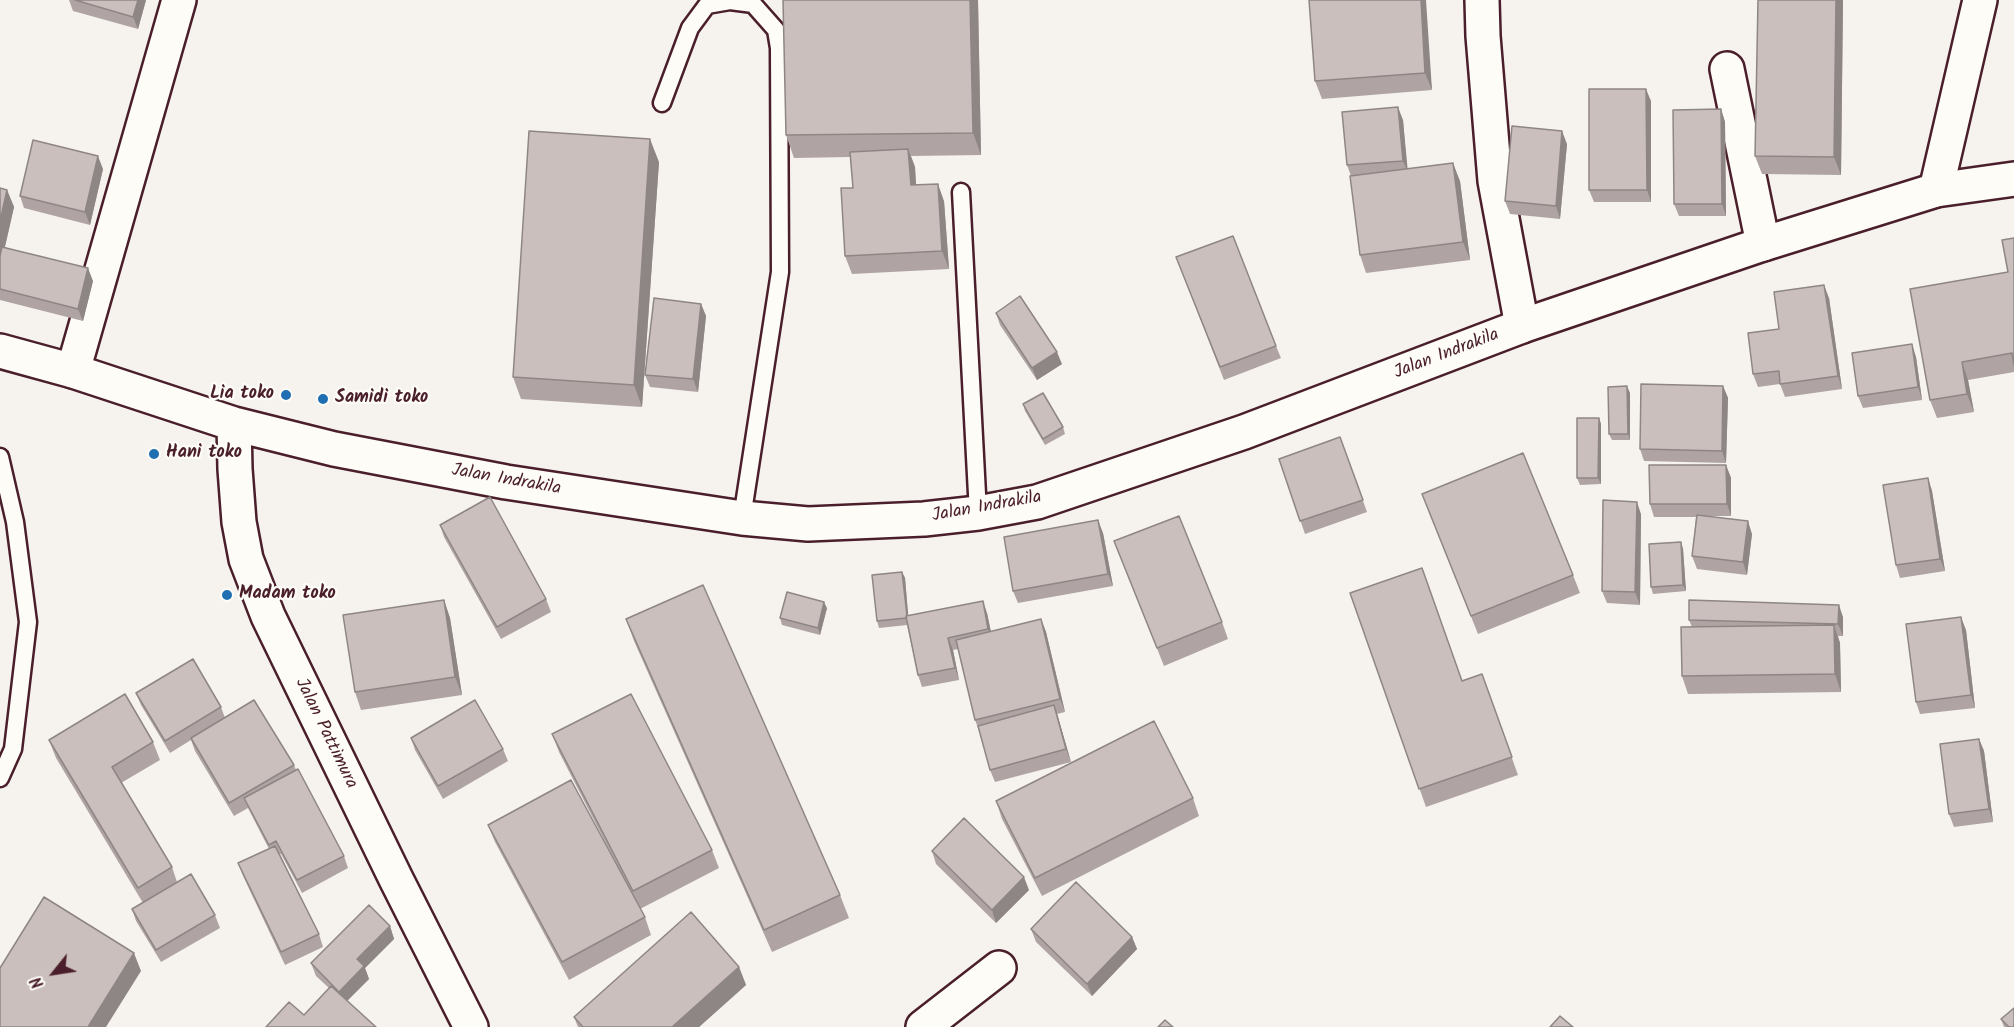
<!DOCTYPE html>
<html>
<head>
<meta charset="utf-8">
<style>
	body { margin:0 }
	#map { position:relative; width:2014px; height:1027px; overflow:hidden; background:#f6f3ef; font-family:Kalam,sans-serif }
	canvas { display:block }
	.north { position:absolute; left:24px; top:943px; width:60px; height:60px; -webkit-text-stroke:4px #fdfcf7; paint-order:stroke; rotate:240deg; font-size:16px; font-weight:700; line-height:24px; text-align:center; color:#4a1f2b }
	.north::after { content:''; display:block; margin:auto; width:21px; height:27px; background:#4a1f2b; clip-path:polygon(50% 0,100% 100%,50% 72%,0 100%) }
</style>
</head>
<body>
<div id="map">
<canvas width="2014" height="1027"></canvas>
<div class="north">N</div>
</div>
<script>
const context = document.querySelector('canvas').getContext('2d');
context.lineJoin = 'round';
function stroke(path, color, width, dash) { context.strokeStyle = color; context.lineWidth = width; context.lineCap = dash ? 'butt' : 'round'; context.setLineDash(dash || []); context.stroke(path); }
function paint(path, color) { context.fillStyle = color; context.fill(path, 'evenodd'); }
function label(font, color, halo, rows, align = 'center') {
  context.font = font + ' Kalam,sans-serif'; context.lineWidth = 4.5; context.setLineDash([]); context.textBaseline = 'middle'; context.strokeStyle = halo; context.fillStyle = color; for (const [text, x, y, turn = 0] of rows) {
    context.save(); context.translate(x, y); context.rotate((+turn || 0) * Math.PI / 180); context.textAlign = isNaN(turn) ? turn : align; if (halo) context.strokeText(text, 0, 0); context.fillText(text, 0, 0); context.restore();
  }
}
const lane = new Path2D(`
	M662,103l28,-75 17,-23 23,-4 23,3 23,26 3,18 1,224 -38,246
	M961,192l17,321
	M0,457l15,65 13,100 -15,127 -13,29`);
const street = new Path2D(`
	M1482,0l1,36 12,145 27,145
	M1727,69l36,175
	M1936,190l44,-190
	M73,371l106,-371
	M923,1027l76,-59`);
const secondary = new Path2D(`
	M0,351l73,20 161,53 100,25 172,33 236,36 66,6 116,-5 54,-6 59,-11 207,-70 278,-106 241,-82 173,-54 78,-11
	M234,424l1,45 4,53 7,37 22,57 128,263 75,148`);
const wall = new Path2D(`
	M69,0h77l-8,29 -65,-18z
	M783,0h195l3,155 -70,1 4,11 1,18 28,16 5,68 -97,5 -7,-18 8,-68 -3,-31 -56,1 -8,-23z
	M1421,0l11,90 -110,9 -7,-18z
	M1758,0h85l-2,175 -79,-1 -7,-18z
	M1651,101v101h-57l-5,-12z
	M1721,109l4,13 1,94h-47l-5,-12z
	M1403,120l4,49 53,12 10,79 -104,13 -6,-18 -9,-79 -4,-11z
	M1567,144l-7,75 -50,-5 -5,-13z
	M659,162l-17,245 -121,-8 -8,-22z
	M103,169l-13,56 -66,-17 -4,-12z
	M0,188l7,2 7,17 -9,40 88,34 -10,40 -83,-21z
	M2014,238v134l-46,8 6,32 -37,6 -7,-18 78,-128z
	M1181,270l95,76 5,12 -57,22z
	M1829,298l13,91 -57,8 -5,-13 -22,3 -5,-13z
	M701,304l5,12 -8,76 -48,-5 -5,-12z
	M996,313l66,51 -25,16 -37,-55z
	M1916,357l6,43 -59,8 -5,-12z
	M1723,386l5,12 -2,65 -82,-2 -4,-12z
	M1630,393v47h-18l-3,-6z
	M1023,404l40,23 2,7 -20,11 -20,-34z
	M1599,418l2,6v60l-21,1 -3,-7z
	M1340,437l27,75 -62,22 -26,-75z
	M1726,465l5,13v38h-22l43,18 -5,41 -50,-6 -5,-13 4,-39h-42l-4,-13z
	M1928,478l4,13 13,80 -45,7 -4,-13z
	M1422,494l151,81 7,18 -102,41z
	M1641,514l-1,91 -33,-2 -5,-12z
	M440,525l106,74 5,13 -50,27 -57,-102z
	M1103,533l10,53 -95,17 -5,-12z
	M1114,541l108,81 6,17 -64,27z
	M1681,542l2,7 3,42 -33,3 -2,-7z
	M902,572l3,6 3,37 79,-2 4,19 50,-13 5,13 19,80 -8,2 14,48 -76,20 -5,-12 -10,-37 -5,-13 -17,-71 -5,1 6,30 -37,7 -4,-12 -11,-50 -28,3 -2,-7z
	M1350,593l113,88 19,-7 36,101 -92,32z
	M444,600l6,18 12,77 -101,15 -6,-18z
	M827,608l-7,27 -38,-10 -2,-7z
	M1843,617v19h-5l2,7 1,49 -153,2 -6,-18 10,-49 -3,-7z
	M626,619l214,276 9,23 -77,34 -138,-311z
	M1966,630l9,78 -55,6 -4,-12z
	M136,693l85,14 4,11 69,47 2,5 48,86 4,12 -46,25 -21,-39h-1l39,80 4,13 -38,18 -42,-89 -5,-13 31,-14 -21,-41 -14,8 -39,-65 -4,-11 -21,13 -29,-48z
	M552,734l160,116 7,18 -79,41 5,8 6,18 -82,45 -74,-138 -7,-17 145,71 -74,-144z
	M411,738l92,11 5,12 -65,38 -28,-49z
	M1979,739l5,12 9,71 -39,5 -5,-13z
	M49,740l104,2 7,18 -39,23 51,84 5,15 38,33 5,13 -59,34 -25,-41 -4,-12 11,-6 -87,-145z
	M1193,798l6,18 -157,80 -40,-77 -6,-18z
	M932,851l97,39 -33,33 -60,-59z
	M390,926l4,13 -29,29 4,11 -22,22 -43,14 25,-27 -13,-12 -5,-13z
	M1031,929l101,8 5,12 -45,47 -56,-54z
	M739,967l7,18 -47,42h-121l-4,-10z
	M2001,1019l13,8h-10z`);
const shadedWall = new Path2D(`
	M138,0h8l-8,29 -5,-12z
	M970,0h8l3,155 -8,-22z
	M1421,0h5l6,90 -7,-17z
	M1836,0h7l-2,175 -7,-18z
	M1646,89l5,12v101l-4,-12z
	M1398,107l5,13 5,53 -5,-12z
	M1721,109l4,13 1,94 -4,-12z
	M1562,131l5,13 -7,75 -4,-13z
	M650,139l9,23 -17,245 -8,-22z
	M908,149l7,18 2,36 -6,-18z
	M98,156l5,13 -13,56 -5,-13z
	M1453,163l7,18 10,79 -7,-18z
	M938,184l6,17 5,68 -7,-18z
	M7,190l7,17 -14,61v-47z
	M88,268l5,13 -10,40 -5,-12z
	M1824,285l5,13 13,91 -4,-13z
	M701,304l5,12 -8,76 -5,-13z
	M1912,344l4,13 6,43 -4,-13z
	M1057,352l5,12 -25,16 -5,-12z
	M1962,362l6,18 6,32 -7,-18z
	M1627,386l3,7v47l-2,-6z
	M1723,386l5,12 -2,65 -4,-12z
	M1599,418l2,6v60l-3,-6z
	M1726,465l5,13v38l-4,-12z
	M1928,478l4,13 13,80 -5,-12z
	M1637,502l4,12 -1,91 -5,-13z
	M1098,520l5,13 10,53 -5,-12z
	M1748,521l4,13 -5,41 -4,-13z
	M1681,542l2,7 3,42 -3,-6z
	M902,572l3,6 4,46 -2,-6z
	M444,600l6,18 12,77 -7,-18z
	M983,601l4,12 6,29 -5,-13z
	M824,602l3,6 -7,27 -2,-7z
	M1839,605l4,12v19l-5,-12z
	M1961,617l5,13 9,78 -4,-13z
	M1041,619l5,13 19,80 -5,-13z
	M1834,625l6,18 1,49 -6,-18z
	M948,638l5,12 6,30 -4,-12z
	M1054,705l4,12 13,45 -5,-13z
	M1979,739l5,12 9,71 -4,-13z
	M1024,877l5,13 -33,33 -4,-13z
	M390,926l4,13 -29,29 4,11 -25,25 -5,-12 18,-33z
	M1132,937l5,12 -45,47 -5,-12z
	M134,953l7,18 -35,56h-18z
	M739,967l7,18 -47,42h-27z`);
const building = new Path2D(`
	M75,0h63l-5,17z
	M783,0h187l3,133 -187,2z
	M1309,0h112l4,73 -110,8z
	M1758,0h78l-2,157 -79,-1z
	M1589,89h57l1,101h-58z
	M1398,107l5,54 -56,4 -5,-53z
	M1721,109l1,95h-48l-1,-94z
	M1512,126l50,5 -6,75 -51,-5z
	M529,131l121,8 -16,246 -121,-8z
	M33,140l65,16 -13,56 -65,-16z
	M908,149l3,36 27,-1 4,67 -97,5 -4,-68h12l-3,-36z
	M1453,163l10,79 -103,13 -10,-79z
	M0,188l7,2 -7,31z
	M1233,236l43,110 -56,21 -44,-110z
	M2014,238v127l-2,-12 -50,9 5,32 -37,6 -20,-111 98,-17 -6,-32z
	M2,247l86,21 -10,41 -78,-20v-33z
	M1824,285l14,91 -58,8 -1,-13 -26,3 -5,-41 31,-4 -5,-37z
	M1020,296l37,56 -25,16 -36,-55z
	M654,298l47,6 -8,75 -48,-4z
	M1912,344l6,43 -60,9 -6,-43z
	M1641,384l82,2 -1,65 -82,-2z
	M1627,386l1,48h-19l-1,-47z
	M1043,393l20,34 -20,12 -20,-35z
	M1577,418h22l-1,60h-21z
	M1340,437l23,63 -63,21 -21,-62z
	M1523,453l50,122 -102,41 -49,-122z
	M1649,465h77l1,39h-77z
	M1928,478l12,81 -44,6 -13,-80z
	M490,497l56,102 -49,28 -57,-102z
	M1603,500l34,2 -2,90 -33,-1z
	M1697,515l51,6 -5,41 -51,-6z
	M1179,516l43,106 -65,26 -43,-107z
	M1098,520l10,54 -95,17 -9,-54z
	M1681,542l2,43 -32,2 -2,-43z
	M1422,568l40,113 20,-7 30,83 -93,32 -69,-196z
	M902,572l5,44h-1v2l-29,3 -5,-46z
	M703,585l137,310 -76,35 -138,-311z
	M787,592l37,10 -6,26 -38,-10z
	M444,600l11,77 -100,15 -12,-77z
	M1689,600l150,5 -1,19 -149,-4z
	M983,601l5,28 -40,9 7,30 -37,7 -12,-59z
	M1961,617l10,78 -55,7 -10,-78z
	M1041,619l19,80 -85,21 -19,-80z
	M1834,625l1,49 -153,2 -1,-49z
	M193,659l28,48 -56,34 -29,-48z
	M125,694l28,48 -41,25 60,100 -34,21 -89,-148z
	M631,694l81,156 -79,41 -81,-157z
	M254,700l40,65 -65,38 -38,-65z
	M475,700l28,49 -65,37 -27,-48z
	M1054,705l12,44 -76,21 -12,-44z
	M1154,721l39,77 -158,80 -39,-77z
	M1979,739l10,70 -40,5 -9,-70z
	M298,769l46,87 -47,24 -21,-39 -7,4 -25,-47z
	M571,780l74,137 -83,45 -74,-137z
	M964,818l60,59 -32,33 -60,-59z
	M275,846l44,88 -38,18 -43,-89z
	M191,874l24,41 -59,35 -24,-41z
	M1076,882l56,55 -45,47 -56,-55z
	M44,897l90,56 -46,74h-88v-59z
	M369,905l21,21 -33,33 7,7 -25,26 -28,-29z
	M691,912l48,55 -67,60h-89l-9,-10z
	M331,986l45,41h-110l23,-25 15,13z
	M2014,1008v19h-5l-8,-8z
	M1560,1016l13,11h-23z
	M1165,1020l8,7h-15z`);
const markers = [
	[286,395,6,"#1f6fb2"],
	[323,399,6,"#1f6fb2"],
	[154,454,6,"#1f6fb2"],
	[227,595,6,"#1f6fb2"]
];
const streetNames = [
	["Jalan Indrakila",1447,355,-21],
	["Jalan Indrakila",506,481,10],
	["Jalan Indrakila",987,508,-10],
	["Jalan Pattimura",325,734,64]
];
const poiNames = [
	["Lia toko",274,395,"right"],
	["Samidi toko",335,399],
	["Hani toko",166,454],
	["Madam toko",239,595]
];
stroke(lane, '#4a1f2b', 21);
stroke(street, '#4a1f2b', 38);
stroke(secondary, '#4a1f2b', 38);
stroke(lane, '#fdfcf7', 16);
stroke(street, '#fdfcf7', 33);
stroke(secondary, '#fdfcf7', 33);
paint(wall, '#afa4a3');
paint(shadedWall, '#8e8685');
paint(building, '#cbbfbe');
stroke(building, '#8e8685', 1.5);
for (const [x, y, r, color] of markers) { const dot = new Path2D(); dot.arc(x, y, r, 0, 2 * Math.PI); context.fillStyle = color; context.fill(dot); stroke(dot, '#fdfcf7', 2); }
label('18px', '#4a1f2b', '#fdfcf7', streetNames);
label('bold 18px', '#4a1f2b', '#fdfcf7', poiNames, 'left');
</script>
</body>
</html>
